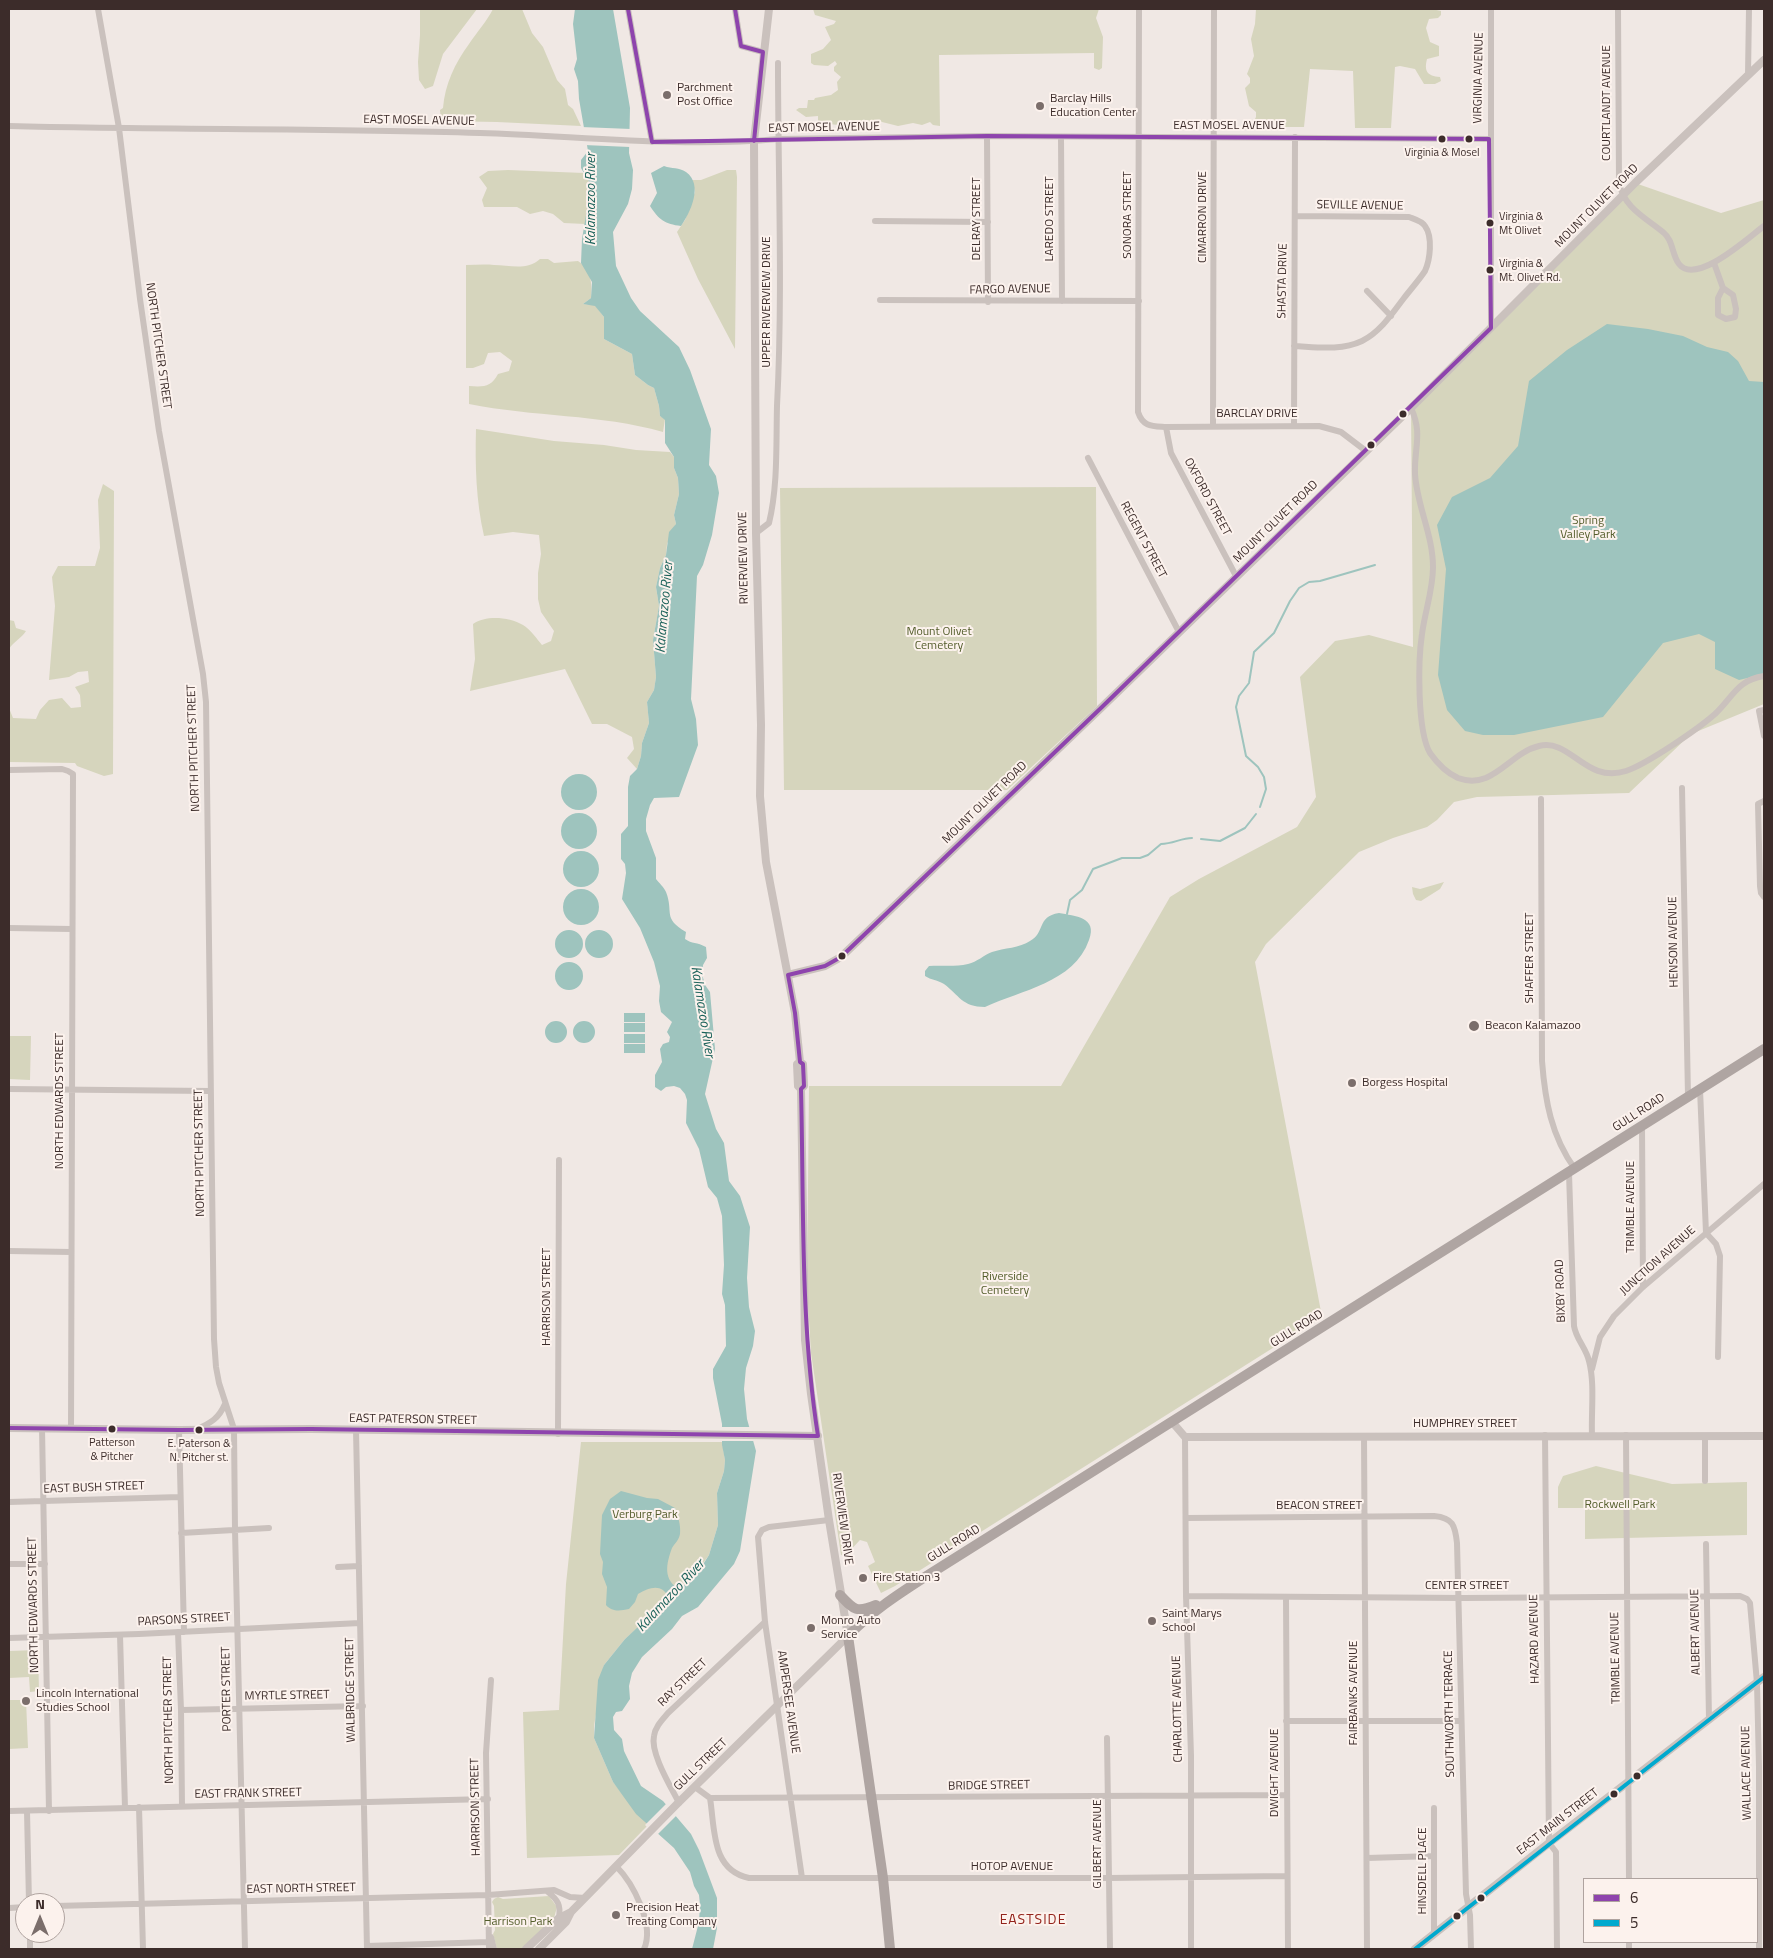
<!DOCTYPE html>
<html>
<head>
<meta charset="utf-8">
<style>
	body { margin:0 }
	#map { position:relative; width:1773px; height:1958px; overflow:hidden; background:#f0e8e4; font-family:"Titillium Web",sans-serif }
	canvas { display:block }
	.frame { position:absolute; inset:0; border:10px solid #3c2c2a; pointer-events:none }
	.legend { position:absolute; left:1583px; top:1878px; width:175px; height:65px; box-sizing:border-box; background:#fcf2ed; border:1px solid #afa39f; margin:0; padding:6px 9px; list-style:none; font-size:15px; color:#3c2c2a }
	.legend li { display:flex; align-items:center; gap:10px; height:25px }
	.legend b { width:25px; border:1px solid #afa39f }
	.north { position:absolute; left:15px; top:1893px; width:50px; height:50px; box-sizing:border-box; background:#fcf2ed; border:1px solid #afa39f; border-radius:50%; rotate:0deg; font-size:14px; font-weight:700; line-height:20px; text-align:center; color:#3c2c2a }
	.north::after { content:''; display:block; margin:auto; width:18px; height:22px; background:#7b6e6b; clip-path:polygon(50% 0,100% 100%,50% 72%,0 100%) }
</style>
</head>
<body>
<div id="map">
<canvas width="1773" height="1958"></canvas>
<div class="frame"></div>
<ul class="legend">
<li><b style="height:6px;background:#8e44ad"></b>6</li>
<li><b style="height:6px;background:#00a9ce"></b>5</li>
</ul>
<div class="north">N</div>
</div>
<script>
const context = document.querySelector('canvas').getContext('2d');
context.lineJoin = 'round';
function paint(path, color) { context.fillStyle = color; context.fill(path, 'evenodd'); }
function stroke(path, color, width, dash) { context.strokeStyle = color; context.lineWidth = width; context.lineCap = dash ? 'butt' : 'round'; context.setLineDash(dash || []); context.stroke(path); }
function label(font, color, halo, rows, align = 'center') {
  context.font = font + ' "Titillium Web",sans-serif'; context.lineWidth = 4; context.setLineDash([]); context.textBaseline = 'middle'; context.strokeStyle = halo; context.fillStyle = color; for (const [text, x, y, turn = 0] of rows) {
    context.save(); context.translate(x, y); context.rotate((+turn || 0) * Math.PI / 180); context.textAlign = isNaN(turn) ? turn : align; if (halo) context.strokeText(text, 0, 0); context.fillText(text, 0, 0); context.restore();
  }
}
const green = new Path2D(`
	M420,9h57l-34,45 -10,32 -8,3 -6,-9 -1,-18 2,-27z
	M493,9h29l10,24 11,14 14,33 8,9 3,16 5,4 8,17 -84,-4 -56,-1 -1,-11 3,-2c2,-24 12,-45 26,-64 8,-12 18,-23 24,-35z
	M813,9h286l-3,9 7,19 -1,31 -3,2 -5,-2v-15l-155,2 1,71 -7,-1 -3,-3 -8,3 -9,-2 -15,3 -20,-5 -39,4 -21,-2v-7l-12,1 -10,-7 3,-2h8l1,-8h6l1,-2 16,-3 7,-5 -1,-8 4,-5 -7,-6v-4l3,-3 -2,-3 -7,5 -14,-1 -3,-2v-9l12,-5 8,-9 -6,-13 9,-3 2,-3 -21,-6z
	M1256,9h176l9,2v4l-3,3 -9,1 -3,9 4,14 9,4v10l-12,3c-3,12 0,17 13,18l1,4 -6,3h-11l-9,-15 -15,-3 -5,1 -4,61h-36l-2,-57 -43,-2 -6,58h-49l-2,-4 3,-6v-5l-7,-6 -4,-18 5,-5v-5l-3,-4 7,-18 -3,-17 4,-15z
	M508,170l76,3 7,12 -6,39 -21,-1 -11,-9 -10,-3 -13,3 -13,-7h-33l-2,-7 5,-12 -8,-11 9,-6z
	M727,170h9l1,7 -2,172 -37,-70 -21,-47 8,-12 10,-28 -3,-12h9z
	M1635,183l86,30 43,-13v504l-73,30 -62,59 -152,4 -23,5 -17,18 -10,7 -34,11 -34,14 -93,92 -11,18 67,355 -427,269 -14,7 -13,-27 7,-4 -8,-20 -7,-2 -15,16 -4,-1 -30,-202 -4,-66 2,-201h252l109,-189 29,-18 98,-52 19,-30 -16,-120 35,-36 34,-6 44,12 -2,-239z
	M540,259h8l6,4 24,-2c14,9 14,23 13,37l-8,6 12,1 9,12v22l28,15 3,21 13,10 6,3 5,18 1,10 5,3 -2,13c-63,-18 -130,-15 -194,-28v-18c15,1 22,1 29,-12l11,-3 3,-10 -12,-9 -12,1 -4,11 -11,4h-7v-103c9,0 18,-1 28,0 15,0 33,6 46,-6z
	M476,429l78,12 50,4 32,5 34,2 4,5v11l4,10 1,16 -5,21 2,9 -9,20 -1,11 -6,13 -4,19 3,19 -6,34 3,37 -2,13 -7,12 2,21 -7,20 -1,13 -4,13 -10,-11 7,-9 -2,-12 -25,-13h-15l-27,-55 -95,22 5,-32 -2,-35c13,-9 36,-7 50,1 7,4 14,14 19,20l9,-4 3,-10 -13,-19 -3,-13v-26l3,-19 -2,-19 -26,-3 -29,4c-8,-35 -9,-71 -8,-107z
	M103,484l11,7 -1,283 -9,2 -27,-10 -2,-3 -66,-1v-54l4,10 23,1 4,-9 9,-10 13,-2 9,10 10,-1 -1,-12 -5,-8 14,-5 -1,-11 -10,1 -9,5 -20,3 6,-74 -3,-29 6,-11h37l5,-18 -2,-48z
	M1096,487l1,219 -90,84h-223l-4,-302z
	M9,620l5,1 2,7 10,3c-5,8 -12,10 -17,18z
	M1444,882l-4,7 -19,12 -5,-1 -3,-6 -1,-7 8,2z
	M9,1036h22l-1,44 -21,-1z
	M581,1442h141l3,18 -1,11 -7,22 1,32 -9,30 -17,24 -67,60 -21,26 -10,61v12l19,44 35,43 -29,30 -92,3 -4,-146 36,-2 7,-126z
	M1596,1466l76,18 75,-2v53l-162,4v-31h-27v-21l5,-11z
	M38,1650l1,41 -9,1 -1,-15 -20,1v-27z
	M9,1700h17l2,48 -19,1z
	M549,1896l8,11 -3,11 -33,31h-24l-4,-15 2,-4 -1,-24 -2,-4 2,-3 4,-2 5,2z`);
const water = new Path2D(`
	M575,9h38l17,99 -1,45 4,17 -1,19 -4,15 -15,28 3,34 15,32 9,13 39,36 11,23 21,59 -2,36 7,11 3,17 -7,42 -9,30 -6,11 -6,123 5,20 2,26 -19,52 -25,1 -4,7 -4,14v12l10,27v21c3,4 8,8 10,13 8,20 -4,26 20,40l-1,7c7,5 12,3 21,8l1,11 -4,7 -1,9 3,11 5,7 5,57 -10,45 11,35 8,14 5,38 11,15 10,31 -3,51 2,29 6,24 -2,15 -7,22 -2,21 3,30 9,32 -16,100 -6,13 -36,43 -16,9 -10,13 -30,28 -10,16 -3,13 1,13 -8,12 -6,1 -3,5 1,13 8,9 2,12 17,35 22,15 28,33 8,16 18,48v30l-4,21h-21l7,-27 1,-17 -1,-10 -5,-9 -4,-14 -16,-24 -38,-34 -23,-32 -19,-44 4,-58 6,-15 21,-26 44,-41c-7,-15 -19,-11 -31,-4l-3,8 -6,7c-9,2 -17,3 -23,-4l1,-18 -5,-13 1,-12 -3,-8 2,-39 8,-16 11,-8 26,7 11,1 17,9c3,8 6,17 5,26 -1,6 -5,9 -8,14 -6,16 -9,32 7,41l13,-10 10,-13 7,-11 9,-30 -1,-32 7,-22 1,-11 -3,-15v-21l-9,-46v-9l13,-23 -1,-41 -3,-11 2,-29 -2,-49 -5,-18 -9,-11 -9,-38 -13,-26 1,-23 -2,-6 -5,-6 -6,-2 -8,1 -5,4 -6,-4v-12l7,-13 -2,-13 3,-5 6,-2 1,-5 -3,-5 5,-10 -11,-10 -2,-11 1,-15 -6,-24 -14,-34 -18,-29 4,-26 -1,-9 -4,-5v-25l7,-8v-39l2,-11 7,-7 4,-13 1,-13 7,-20 -2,-21 7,-12 2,-13 -3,-37 6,-34 -3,-19 4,-19 6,-13 3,-23 7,-8 -2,-9 5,-21 -1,-16 -4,-10v-11l-9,-14v-23l-5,-4 -1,-10 -5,-18 -6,-3 -13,-10 -3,-21 -28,-15v-22l-9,-11 -12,-2 8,-6 1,-16 -11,-19 1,-24 9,-54 -10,-17v-8l7,-9 -9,-52 -1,-18 -4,-12 3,-10 -4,-35z
	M664,166c8,3 15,1 22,6 18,13 4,41 -5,54 -16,-2 -22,-6 -31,-20l7,-13 -6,-20z
	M1607,324l41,5 35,7 24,11 21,5 10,9 11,20 15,1v292l-25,6 -24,-11v-27l-16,-8 -36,9 -60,74 -89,18h-31l-18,-4 -18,-21 -9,-35 8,-106 -9,-44 15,-28 38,-19 28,-32 11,-65 38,-31z
	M561 792a18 18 0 1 1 36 0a18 18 0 1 1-36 0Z
	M561 831a18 18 0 1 1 36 0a18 18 0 1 1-36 0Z
	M563 869a18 18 0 1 1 36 0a18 18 0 1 1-36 0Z
	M563 907a18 18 0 1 1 36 0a18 18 0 1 1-36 0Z
	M1059,913c16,3 39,4 30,27 -15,43 -68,50 -104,67 -23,0 -26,-12 -41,-23 -6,-4 -13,-4 -19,-8v-5l4,-5c13,-1 26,1 39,-2 9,-2 16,-9 24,-12 12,-4 28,-4 38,-11 16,-9 6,-24 29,-28z
	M555 944a14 14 0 1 1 28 0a14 14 0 1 1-28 0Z
	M585 944a14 14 0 1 1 28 0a14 14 0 1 1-28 0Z
	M555 976a14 14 0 1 1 28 0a14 14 0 1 1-28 0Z
	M624,1013h21v9h-21z
	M545 1032a11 11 0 1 1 22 0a11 11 0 1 1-22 0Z
	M573 1032a11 11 0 1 1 22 0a11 11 0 1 1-22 0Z
	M624,1023h21v9h-21z
	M624,1034h21v9h-21z
	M624,1044h21v9h-21z`);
const pier = new Path2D(`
	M581,127l50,2 -1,18 -46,-2z
	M719,1427h34l4,14h-38z
	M667,1803l11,11 -22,22 -11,-11z`);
const stream = new Path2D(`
	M1260,807l6,-18 -2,-12 -6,-10 -12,-11 -10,-49 3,-11 10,-13 5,-31 20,-19 16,-32 9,-13 10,-6 11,-1 55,-16
	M1201,839l19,2 25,-13 11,-14
	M1067,914l3,-14 12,-10 11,-21 29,-11h18l8,-3 13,-11c12,0 20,-6 31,-6`);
const minor = new Path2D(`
	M98,9l21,119 21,171 19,132 44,243 3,28 8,637 2,28 3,16 15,46 1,101 10,419
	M628,9l24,133
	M735,9l6,37 22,6
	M1139,9l-1,403c5,15 14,14 28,15l153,-1 22,6 25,19
	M1618,9l1,174c5,25 27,35 45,50 9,7 8,22 15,31 17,22 69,-26 85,-38
	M1748,75l1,-66
	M9,126c157,4 314,2 471,7 99,3 199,15 298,6l209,-3 502,3
	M987,136l1,166
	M1061,137l1,164
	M875,221l113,1
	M1714,263l9,25 10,7 3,14 -1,8 -9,2 -8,-4v-17l5,-10
	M1367,291l24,25
	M880,300l259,1
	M1491,328v-319
	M1294,346c22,1 47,5 68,-5 18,-9 30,-27 42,-43 7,-9 15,-18 21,-27 5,-11 8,-34 0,-45 -3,-5 -11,-7 -16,-9l-114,-1
	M1411,408c12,26 3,40 4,66 2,32 18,61 18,93 0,23 -8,44 -11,67 -4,26 -5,97 8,119 7,10 17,20 28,25 35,13 51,-25 81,-32 32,-8 46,38 87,25 21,-7 72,-42 89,-57 18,-17 22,-34 49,-38
	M1213,425l1,-416
	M1294,426l1,-289
	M1166,427l5,26 65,123
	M1088,458l91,174
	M756,533l13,-10c9,-37 7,-79 8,-117 6,-114 1,-229 1,-343
	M1764,710l-5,1 5,25
	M9,770l53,-1 6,2 5,3 -2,655
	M1682,788l6,308
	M1541,799l1,262c3,39 9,75 33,108
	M1764,801l-6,3 2,82 1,7 3,4
	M9,928l62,1
	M9,1089l201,2
	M1700,1089l6,144 10,11 4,12 -2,101
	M1642,1126l1,161
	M1569,1173l5,153c2,13 12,22 15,35 6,23 2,51 3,74
	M9,1251l62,1
	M1592,1369l8,-32 14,-21 29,-29 121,-103
	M42,1428l7,383
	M197,1429c14,-6 22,-11 28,-25
	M179,1430l5,202
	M356,1430l11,519
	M558,1434l1,-274
	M1545,1435l4,408 7,9 1,97
	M1626,1435l3,444
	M1364,1436l3,513
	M1185,1437l1,159 5,160v193
	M1705,1481v-45
	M9,1502l171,-5
	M1187,1518l247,-2c19,2 21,9 23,27l9,351 4,21 1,34
	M181,1533l88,-5
	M1706,1544l3,176
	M9,1564h36
	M338,1567l21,-1
	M1186,1596l278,2 276,-2 7,3 3,4 7,80 2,84v182
	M1286,1597l2,352
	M178,1632l3,78 1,96
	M120,1635l5,173
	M9,1638l130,-4 221,-11
	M181,1710l182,-4
	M1286,1721h175
	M1107,1738l3,211
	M695,1787l15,11 577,-3
	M710,1798c5,31 1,72 39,80h360l178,-2
	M679,1803c-8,-16 -29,-50 -25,-67 1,-9 8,-16 14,-23l97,-91
	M139,1807l4,142
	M9,1811l479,-12
	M27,1811l2,92
	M1367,1858l67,-2
	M616,1866c17,17 39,59 28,83
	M802,1878l-37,-256 -7,-85 4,-7 7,-3 60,-7
	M548,1892c10,8 13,13 11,26
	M55,1906l433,-11 66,-5 16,7 15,1
	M9,1908l16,-1
	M30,1933v16
	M1434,1933v-125
	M491,1937l3,12
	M1629,1942v7
	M367,1946l122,-4
	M489,1949l-3,-196 5,-73`);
const tertiary = new Path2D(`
	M788,975l37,-9 16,-9 261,-250 309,-299 224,-225 129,-123
	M800,1062l-3,2 1,22 3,3
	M1173,1423l12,14 579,-1
	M9,1428l170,2 132,-1 507,7
	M526,1949l33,-31 12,-6
	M539,1949l27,-27 5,-10 106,-108 171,-168 -19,-116 -18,-126 -6,-54 -4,-251 3,-3 -1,-22 -3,-2 -5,-49 -29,-151 -6,-66 1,-71 -5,-192 -2,-392 15,-132
	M1415,1949l134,-106 215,-166`);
const primary = new Path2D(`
	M840,1595c14,15 16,18 36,10
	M890,1949l-7,-71 -35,-242c23,-24 49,-41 77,-59l839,-528`);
const bus1 = new Path2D(`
	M735,9l6,37 22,6 -9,89
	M9,1428l170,2 132,-1 507,7c-18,-115 -14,-231 -17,-347l3,-3 -1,-22 -3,-2 -5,-49 -7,-38 37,-9 16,-9 261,-250 389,-379 -2,-189 -502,-3 -335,6 -24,-133`);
const bus2 = new Path2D(`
	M1415,1949l349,-272`);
const markers = [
	[667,95,5,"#7b6e6b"],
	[1040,106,5,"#7b6e6b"],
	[1442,139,4.5,"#3c2c2a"],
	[1469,139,4.5,"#3c2c2a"],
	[1490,223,4.5,"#3c2c2a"],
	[1490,270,4.5,"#3c2c2a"],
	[1403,414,4.5,"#3c2c2a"],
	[1371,445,4.5,"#3c2c2a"],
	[842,956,4.5,"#3c2c2a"],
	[1474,1026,6,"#7b6e6b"],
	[1352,1083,5,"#7b6e6b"],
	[112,1429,4.5,"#3c2c2a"],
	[199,1430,4.5,"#3c2c2a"],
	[863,1578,5,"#7b6e6b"],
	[1152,1621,5,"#7b6e6b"],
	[811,1628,5,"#7b6e6b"],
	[26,1701,5,"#7b6e6b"],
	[1637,1776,4.5,"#3c2c2a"],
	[1614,1794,4.5,"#3c2c2a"],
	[1481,1898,4.5,"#3c2c2a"],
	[616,1915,5,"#7b6e6b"],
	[1457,1916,4.5,"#3c2c2a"]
];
const busNames = [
	["Virginia & Mosel",1442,153],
	["Virginia &",1499,217,"left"],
	["Mt Olivet",1499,231,"left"],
	["Virginia &",1499,264,"left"],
	["Mt. Olivet Rd.",1499,278,"left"],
	["Patterson",112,1443],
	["& Pitcher",112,1457],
	["E. Paterson &",199,1444],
	["N. Pitcher st.",199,1458]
];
const streetNames = [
	["VIRGINIA AVENUE",1479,78,-89],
	["COURTLANDT AVENUE",1607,103,-90],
	["EAST MOSEL AVENUE",419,121,1],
	["EAST MOSEL AVENUE",1229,126],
	["EAST MOSEL AVENUE",824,128,-1],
	["SEVILLE AVENUE",1360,206,1],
	["MOUNT OLIVET ROAD",1597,206,-45],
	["SONORA STREET",1128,215,-90],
	["CIMARRON DRIVE",1203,217,-90],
	["DELRAY STREET",977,219,-90],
	["LAREDO STREET",1050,219,-90],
	["SHASTA DRIVE",1283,281,-89],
	["FARGO AVENUE",1010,290,-1],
	["UPPER RIVERVIEW DRIVE",767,302,-90],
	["NORTH PITCHER STREET",158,346,82],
	["BARCLAY DRIVE",1257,414],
	["OXFORD STREET",1207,497,62],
	["MOUNT OLIVET ROAD",1276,522,-44],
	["REGENT STREET",1143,540,62],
	["RIVERVIEW DRIVE",744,558,-91],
	["NORTH PITCHER STREET",194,748,-92],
	["MOUNT OLIVET ROAD",985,803,-44],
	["HENSON AVENUE",1674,942,-91],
	["SHAFFER STREET",1530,958,-90],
	["NORTH EDWARDS STREET",60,1101,-90],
	["GULL ROAD",1639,1113,-33],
	["NORTH PITCHER STREET",200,1153,-91],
	["TRIMBLE AVENUE",1631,1207,-90],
	["JUNCTION AVENUE",1658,1261,-42],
	["BIXBY ROAD",1561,1291,-92],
	["HARRISON STREET",547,1297,-90],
	["GULL ROAD",1297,1329,-32],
	["EAST PATERSON STREET",413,1420,1],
	["HUMPHREY STREET",1465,1424],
	["EAST BUSH STREET",94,1488,-2],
	["BEACON STREET",1319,1506],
	["RIVERVIEW DRIVE",842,1519,82],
	["GULL ROAD",954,1544,-32],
	["CENTER STREET",1467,1586],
	["NORTH EDWARDS STREET",34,1605,-91],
	["PARSONS STREET",184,1620,-3],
	["ALBERT AVENUE",1696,1632,-91],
	["HAZARD AVENUE",1535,1639,-91],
	["TRIMBLE AVENUE",1616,1658,-91],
	["RAY STREET",683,1683,-44],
	["PORTER STREET",227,1689,-91],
	["WALBRIDGE STREET",351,1690,-91],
	["FAIRBANKS AVENUE",1354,1693,-90],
	["MYRTLE STREET",287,1696,-1],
	["AMPERSEE AVENUE",788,1702,82],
	["CHARLOTTE AVENUE",1178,1709,-91],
	["SOUTHWORTH TERRACE",1450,1714,-91],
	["NORTH PITCHER STREET",169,1720,-91],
	["GULL STREET",701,1765,-44],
	["DWIGHT AVENUE",1275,1773,-90],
	["WALLACE AVENUE",1747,1773,-91],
	["BRIDGE STREET",989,1786,-1],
	["EAST FRANK STREET",248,1794,-1],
	["HARRISON STREET",476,1807,-91],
	["EAST MAIN STREET",1558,1822,-38],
	["GILBERT AVENUE",1098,1844,-90],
	["HOTOP AVENUE",1012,1867],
	["HINSDELL PLACE",1423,1871,-90],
	["EAST NORTH STREET",301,1889,-1]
];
const poiNames = [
	["Parchment",677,88],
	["Post Office",677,102],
	["Barclay Hills",1050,99],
	["Education Center",1050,113],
	["Beacon Kalamazoo",1485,1026],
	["Borgess Hospital",1362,1083],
	["Fire Station 3",873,1578],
	["Saint Marys",1162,1614],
	["School",1162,1628],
	["Monro Auto",821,1621],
	["Service",821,1635],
	["Lincoln International",36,1694],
	["Studies School",36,1708],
	["Precision Heat",626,1908],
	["Treating Company",626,1922]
];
const parkNames = [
	["Spring",1588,521],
	["Valley Park",1588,535],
	["Mount Olivet",939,632],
	["Cemetery",939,646],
	["Riverside",1005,1277],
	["Cemetery",1005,1291],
	["Rockwell Park",1620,1505],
	["Verburg Park",645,1515],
	["Harrison Park",518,1922]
];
const waterNames = [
	["Kalamazoo River",592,199,-90],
	["Kalamazoo River",665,607,-85],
	["Kalamazoo River",702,1012,81],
	["Kalamazoo River",671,1596,-47]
];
const neighbourhoodNames = [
	["EASTSIDE",1033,1921]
];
paint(green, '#d6d5bd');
paint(water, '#9ec4be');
paint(pier, '#f0e8e4');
stroke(stream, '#9ec4be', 2);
stroke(minor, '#cac1bd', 6);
stroke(tertiary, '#cac1bd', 8);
stroke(primary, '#afa5a2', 10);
stroke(bus1, '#8e44ad', 4);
stroke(bus2, '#00a9ce', 4);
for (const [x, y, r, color] of markers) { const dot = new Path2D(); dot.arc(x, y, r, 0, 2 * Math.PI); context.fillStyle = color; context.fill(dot); stroke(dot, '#fcf2ed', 2); }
label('11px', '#3c2c2a', '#fcf2ed', busNames);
label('12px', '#3c2c2a', '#fcf2ed', streetNames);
label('12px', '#3c2c2a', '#fcf2ed', poiNames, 'left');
label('12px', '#535d2b', '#fcf2ed', parkNames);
label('italic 14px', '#1b625a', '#fcf2ed', waterNames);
context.letterSpacing = '1px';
label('14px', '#93231b', '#fcf2ed', neighbourhoodNames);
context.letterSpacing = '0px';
</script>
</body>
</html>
